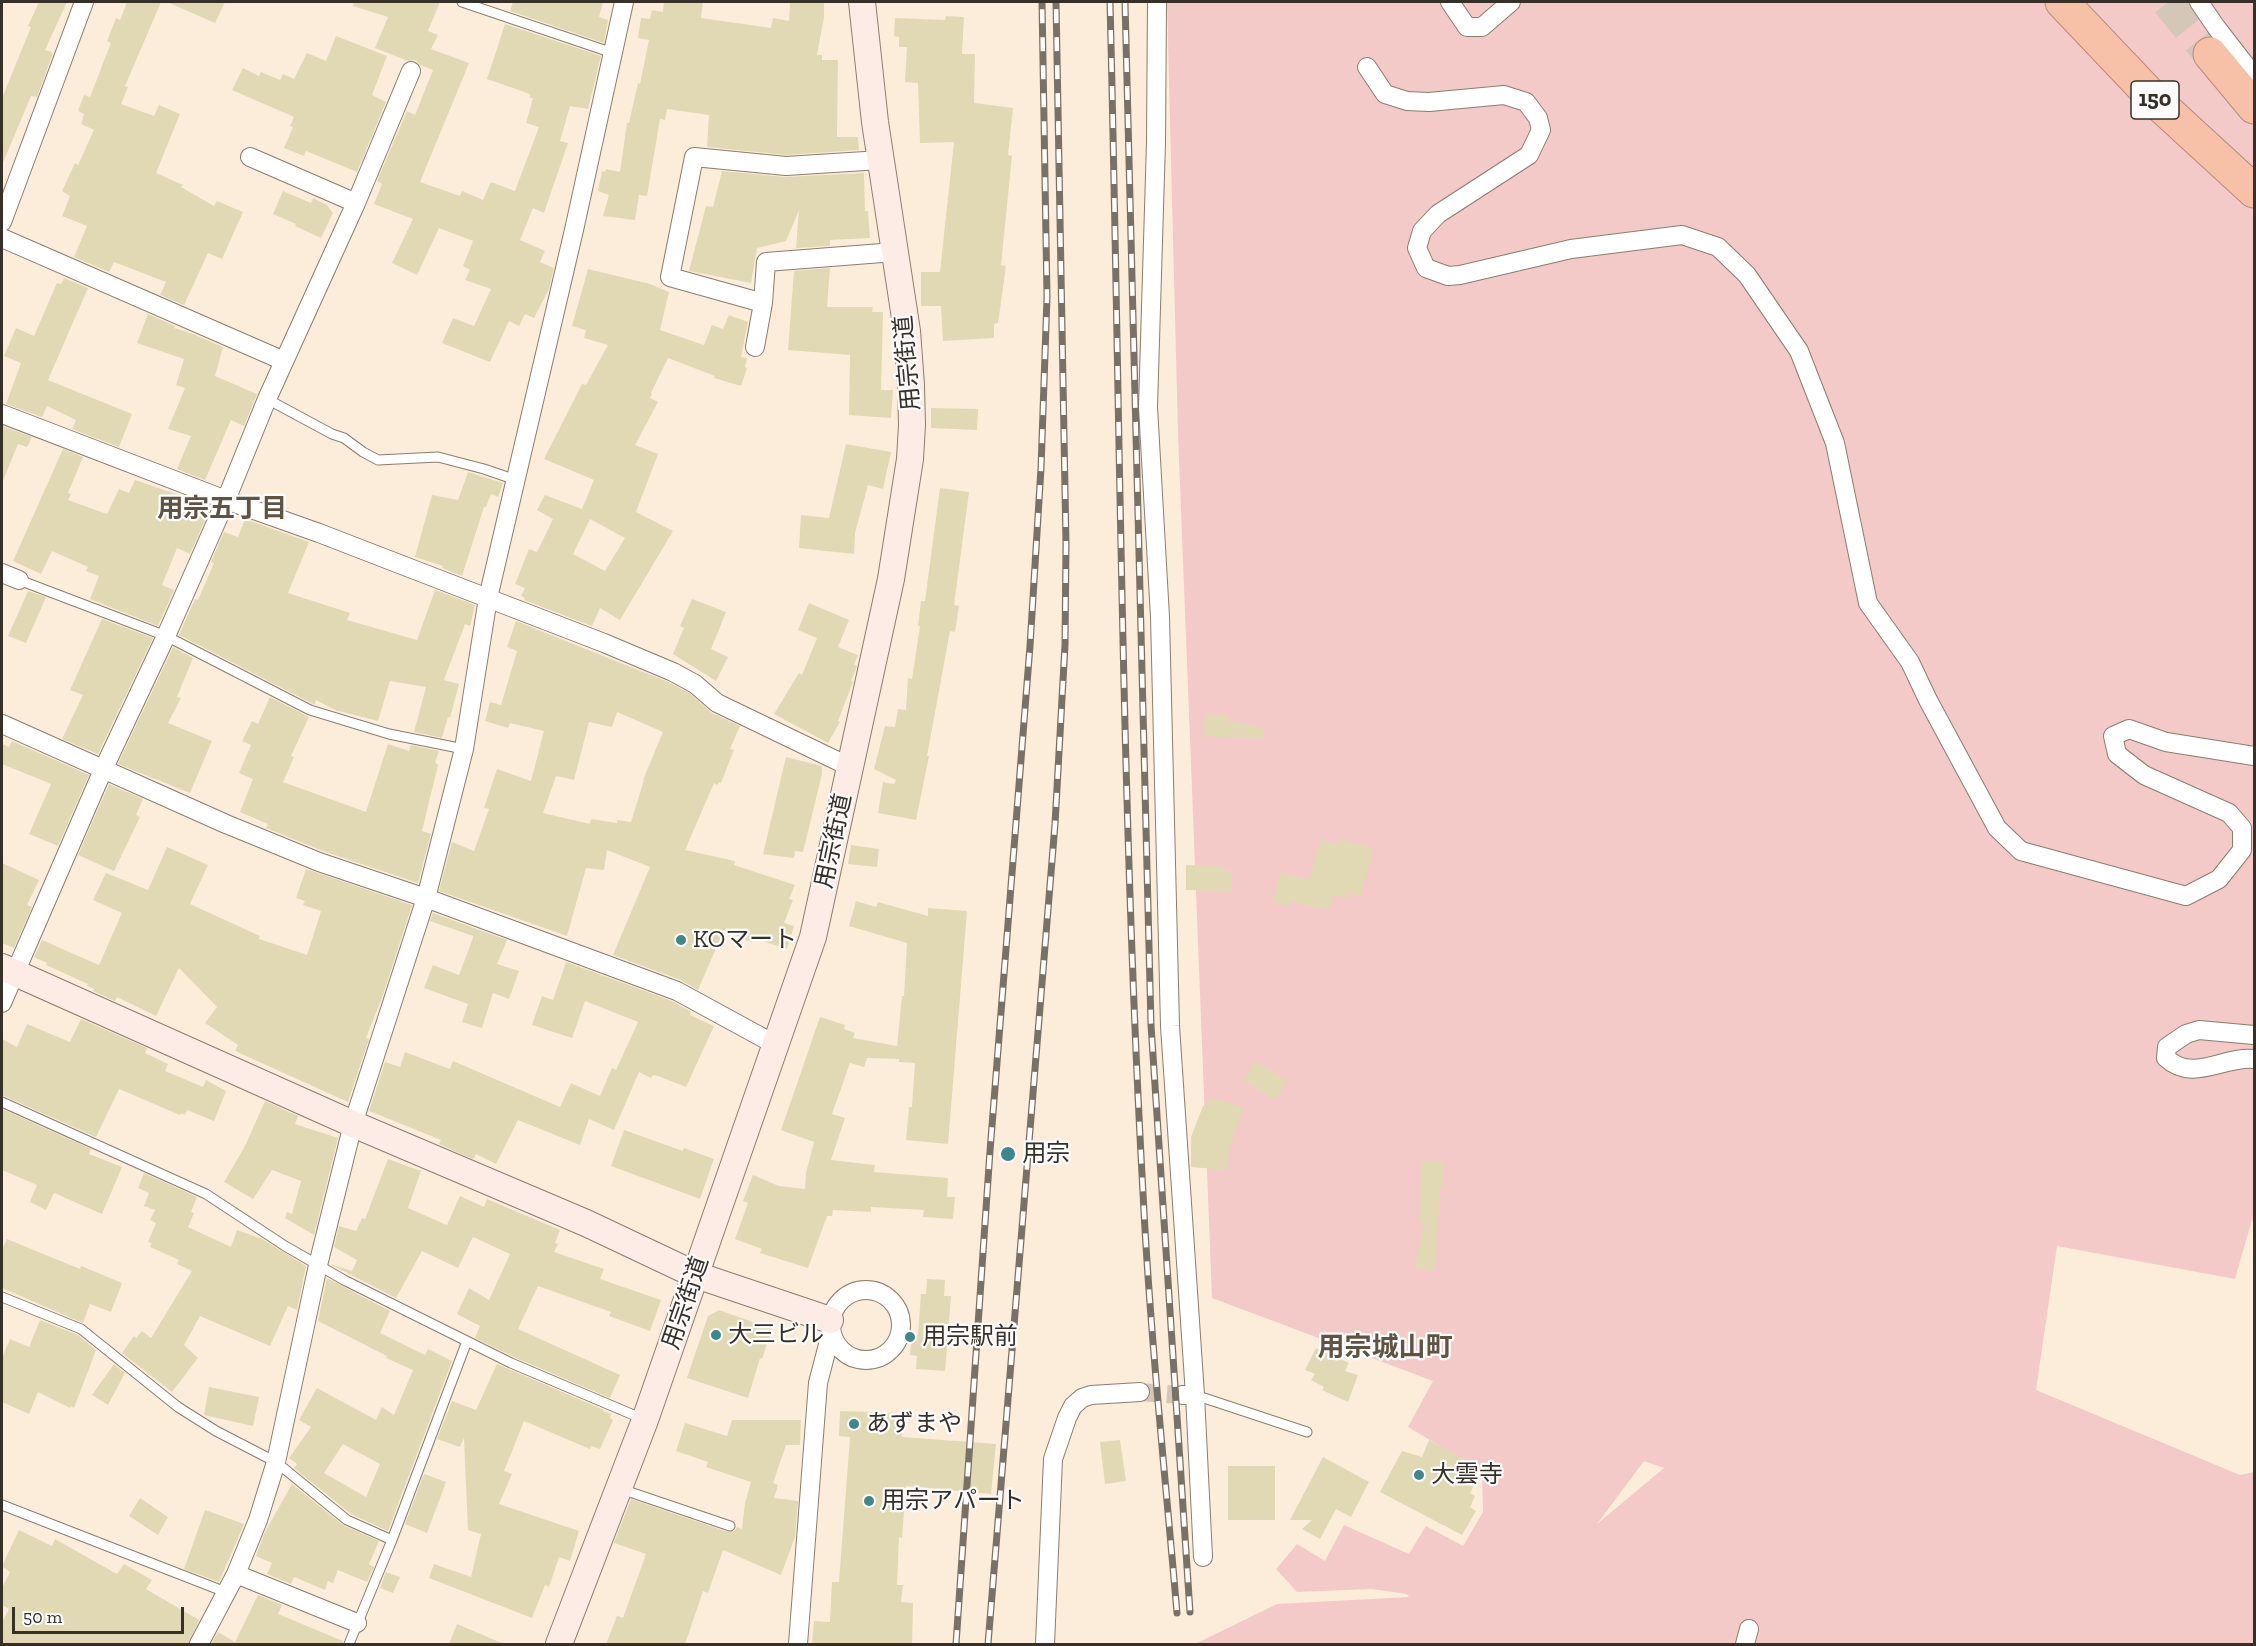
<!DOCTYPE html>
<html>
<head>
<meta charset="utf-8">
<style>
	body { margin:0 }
	#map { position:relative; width:2256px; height:1646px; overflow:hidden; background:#fcedda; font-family:"Zilla Slab",serif }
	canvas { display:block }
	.frame { position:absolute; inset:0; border:3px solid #363029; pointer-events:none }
	.scale { position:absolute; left:12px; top:1607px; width:172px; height:27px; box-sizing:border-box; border:3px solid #363029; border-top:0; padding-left:8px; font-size:18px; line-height:21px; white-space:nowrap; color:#363029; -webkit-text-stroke:4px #fcfcfc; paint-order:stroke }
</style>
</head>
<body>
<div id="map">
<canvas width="2256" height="1646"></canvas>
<div class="frame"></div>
<div class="scale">50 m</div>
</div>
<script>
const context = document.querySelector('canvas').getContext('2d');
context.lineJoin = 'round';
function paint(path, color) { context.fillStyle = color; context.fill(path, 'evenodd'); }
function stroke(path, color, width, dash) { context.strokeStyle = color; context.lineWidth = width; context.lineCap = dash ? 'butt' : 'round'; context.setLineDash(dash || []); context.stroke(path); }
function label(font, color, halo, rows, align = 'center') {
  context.font = font + ' "Zilla Slab","Noto Sans JP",serif'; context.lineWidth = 4.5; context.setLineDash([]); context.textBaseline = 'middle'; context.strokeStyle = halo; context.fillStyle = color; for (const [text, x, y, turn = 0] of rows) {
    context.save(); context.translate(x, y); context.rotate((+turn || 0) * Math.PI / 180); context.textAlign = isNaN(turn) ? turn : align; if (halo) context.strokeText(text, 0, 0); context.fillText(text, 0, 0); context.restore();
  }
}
const green = new Path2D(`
	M1167,2h1087v1217l-2,1 -17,59 -178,-33 -21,144 204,85 14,-3v172h-1059l82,-40 132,-7 -2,-3 -35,-5 -75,3 -21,-23 21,-25 28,17 19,-36 65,29 17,-28 37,20 20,-34 -1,-41 -74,-44 25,-46 -221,-83 -34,-864zM1644,1461l20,7 -67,56z`);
const building = new Path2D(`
	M39,2h28l-22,48 7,2v4l-15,41 -6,-1 -29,69v-67l29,-71 -3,-1z
	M127,2h34l-36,84 3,1 -7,17 33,12 5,-11 21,9 -24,59 27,12 -2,2 33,19 3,-5 26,11 -21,47 -14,-6 -24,52 -24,-10 6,-13 -52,-20 -5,10 -35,-15 13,-31 -25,-10 8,-20 -8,-5 13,-28 3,2 16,-35 -13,-6 3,-10 -6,-3 6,-16 6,2 21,-54 -4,-2 9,-23 4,2z
	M167,2h58l-10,21z
	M354,2h86l-12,29 10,4 -7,14 38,14 -49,119 40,14 2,-5 21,9 8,-18 24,9 24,-64 -13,-4 7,-25h-3v-4l-43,-15 18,-55 96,32 -13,53 -18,-3 -10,35 8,2 -24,70 -11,-5 -13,32 25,11 -5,11 14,6 -5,21 -15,29 -9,-4 -6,12 -10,-5 -19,41 -48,-19 11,-25 21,8 17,-37 -26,-9 5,-10 -7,-4 10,-25 -34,-13 -22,47 -25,-12 21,-44 -39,-15 8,-20 -5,-3 30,-70 8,4 18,-45 -13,-5 -5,-5 -7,1 -33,-13 13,-31 -35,-11z
	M513,2h90l-4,15 9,3 -4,23 -94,-32z
	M664,2h39l-2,16 70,10 2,-10 16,3 1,-19h34v15l-7,38h5v5h16l-1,77h21l1,13 -73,5 -79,-8 2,-32 -42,-6 -2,11 -5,-1 -13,77 -8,-1 -4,25 -32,-4 6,-21 -11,-4 4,-20 3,1 1,-3 14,3 7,-49h2l9,-40 2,1 9,-44 -11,-2 3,-20 9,1 2,-9 11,2z
	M946,16l18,1 -2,37h13l-1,49 39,5 -5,47 4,1 -11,109 5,1 -8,57 -4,1v14l-51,3 -2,-35h-20v-34h19l14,-130 -34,1 -2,-60 -13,-1 2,-35h-8v-10l-5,-1 1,-18 50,2z
	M336,36l51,20 -15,39 14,7 -29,70 -51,-21 -2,5 -20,-8 9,-21 -3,-1 4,-9 -62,-27 11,-22 16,8 2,-4 19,8 3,-6 11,5 13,-26 19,8z
	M722,171l63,6 79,-4 1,38h3l2,27 -40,2v6l-34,2 3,-38 -13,31 -29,7 -6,35 -62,-12 17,-65 7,1z
	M283,191l28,12 2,-5 14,7 6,8 -12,25 -26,-12 1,-2 -23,-10z
	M830,268l-3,39h46l-1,5h11l-2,78h12l-2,28 -42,-3 1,-60 -62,-5 6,-79z
	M588,269l62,15 19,8 -9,38 44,15 8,-20 11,4 6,-14 19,7 -7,35 6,1 -2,9 2,1 -6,18 -27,-8 1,-2 -47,-18 -17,35 1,1 -2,4 8,4 -23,43 23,9 -22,58 37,19 -53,89 -20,-12 -8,18 -68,-26 1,-2 -4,-2 4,-8 -10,-4 14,-35 8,3 16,-33 -16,-9 8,-15 37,14 12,-29 -50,-21 38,-75 4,1 22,-40 -24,-7 2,-8 -14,-4zM590,519l35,19 -20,33 -32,-17z
	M64,278l24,10 -40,92 84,34 -13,33 -47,-18 4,-9 -29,-14 -5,11 -36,-13 15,-41 -17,-7 12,-28 18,8 23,-53 4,1z
	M148,314l27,12 -1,2 19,6 30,13 -8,29 42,18 -13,32 -13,-6 -26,60 -28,-11 14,-33 -23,-7 17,-41 -9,-3 8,-26 -47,-16z
	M931,408l47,1 -1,21 -46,-2z
	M2,426l30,11 -5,10 -9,-3 -16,39z
	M846,444l45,8 -8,37 -15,-4 -13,48 -1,21 -55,-6 2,-33 28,3z
	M63,449l20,8 -15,36 3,1 -3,6 39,14 12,-25 10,4 6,-13 70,24 -3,7 6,3 -18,40 -13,-6 -15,37 12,5 -16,36 -68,-27 9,-23 -13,-5 2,-4 -36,-16 -11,23 -28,-13z
	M468,472l35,11 -5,14 -7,-3 -5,13h-2l-22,69 -20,-8 1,-2 -28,-9 17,-62 26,5z
	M940,488l29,4 -15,113 5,1 -4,26 -5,-1 -23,125h2l-13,64 -38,-7 5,-31 11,2 2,-4 -22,-11 11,-43 10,1 3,-18 8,1 2,-32 4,1 8,-53h-2l3,-25h4z
	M245,519l64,23 -21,51 62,20 -3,7 70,20 18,-50 40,15 -5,21 -5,-2 -21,56 15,4 -9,34 -2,-1 -6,21 -28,-6 12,-45 -36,-6 -12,40 -43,-11 -19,-10 -1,4h-2l-134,-69 16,-36 3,1 16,-37 -3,-1 13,-30 14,5z
	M28,591l18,6 -20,46 -18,-7z
	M692,599l34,13 -15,37 17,8 -12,24 -43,-27 11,-26 -4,-2z
	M809,603l40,17 -11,27 20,8 -4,10 3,1 -6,15 2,1 -15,39 2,1 -12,21 -54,-29 25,-41 3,2 15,-37 -19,-8z
	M102,619l51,19 -55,116 -36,-15 21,-44 -13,-5z
	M516,621l152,61 21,11 23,20 28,13 -10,23 4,1 -13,33 -2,-1 -2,3 -3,-2 -29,67 50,11 -1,4 61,20 -6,14 4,1 -9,23 10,3 -7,23 -34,-11 -2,4 -27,-12 -26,60 -17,-10 -68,-25 37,-88 -43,-17 -3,20 -18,-2 -19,68 -128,-45 13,-49 22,9 15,-42 -5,-1 13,-39 34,12 13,-50 -34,-8 -2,5 -23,-7 5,-19 11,3 16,-54 -10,-4zM617,712l46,20 -20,48h1l-13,42 -14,-2v3l-26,-4 -1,5 -47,-11 13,-37 18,4 15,-58 23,5z
	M173,647l20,11 -16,39 4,1 -13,25 44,18 -22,52 -72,-29z
	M270,697l39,20 -18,39 3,1 -11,25 83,30 22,-68 21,7 2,-6 28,6 -4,11 3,3 -16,66 9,3 -13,49 -95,-32 -57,-23 2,-4 -28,-12 13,-33 -14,-6 12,-28 -9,-4 10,-20 6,3z
	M1206,714l23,1 -1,6 36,7 -2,11 -57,-3z
	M12,741l77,34 -31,71 -29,-12 22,-50 -49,-20v-20l7,3z
	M786,757l36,9v8l-19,78 -8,-1 -1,7 -31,-4z
	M109,784l34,15 -7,16 4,2 -26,54 -36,-16z
	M1321,839l17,5 2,-5 35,10 -15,47 -10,-3 -2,6 -15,-4 -4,13 -9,1 -29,-8 -2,6 -17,-6 9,-29 28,8z
	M851,845l28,4 -2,18 -29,-3z
	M167,847l41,18 -18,39 70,32 -1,3 48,16 14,-44 -18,-6 2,-4 -9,-3 10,-29 106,36 -29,90 -17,43 3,1 -21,63 -113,-51 3,-6 -33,-22 12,-16 -38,-39 -23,48 -39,-19 -2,4 -22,-10 1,-2 -7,-3 1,-2 -42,-19 1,-2 -13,-6 8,-17 57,25 23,-52 -29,-13 13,-27 42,17z
	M2,863l37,17 -12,25 5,2 -18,41 -12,-5z
	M1186,865l36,1v4l10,1v20l-46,-1z
	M856,901l20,6 2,-5 50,14v-8l39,3 -19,233 -42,-4 3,-33h3l3,-44 -16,-1v-3l-32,-1 -3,9 -14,-4 -18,51 13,4 -14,42 44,5 -1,7 74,6 -1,19h8l-2,22 -30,-2 1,-7 -53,-3v5l-38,-2 -1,6h-5l-19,52 -48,-15 2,-4 -27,-10 13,-36 -5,-2 10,-26 26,11 26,3 1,-16 8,-31 -33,-12 39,-113 25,8 -1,4 11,4 -2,5 44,8 5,-50h2l3,-53 -58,-17z
	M433,913l74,27 -10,24 22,7 -10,28 -16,-6 -11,35 -20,-6 6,-18 -44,-16 9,-23 26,10 14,-37v-2l-43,-15z
	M566,962l106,39 19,11 -1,3 24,11 -28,61 -28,-11 -5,-1 -2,3 -12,-6 -25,58 -25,-11 -9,26 -62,-25 -22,44 -20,-10 -2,5 -8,-3 -27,-12 2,-4 -72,-29 16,-49 15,5 5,-15 45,17 3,-8 107,46 11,-24 29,13 12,-28 4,2 22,-48 -53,-21 -13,37 -40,-13 10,-29 11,4z
	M81,1019l66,29 -2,5 23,11 -3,7 38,16 3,-7 20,11 -12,30 -27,-11 -2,5 -4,-2 -1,2 -61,-26 -23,48 -94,-42v-56l15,8 10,-23 43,18z
	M1255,1061l32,20 -12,19 -31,-20z
	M1211,1097l32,11 -13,38 -2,24 -37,-3v-30l12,-31h5z
	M265,1101l33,15 -3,8 43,14 -24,97 -29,-17 2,-6 5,2 9,-33 -29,-11 -19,29 -29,-17 21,-36z
	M2,1109l89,40 -2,5 33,13 -20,47 -48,-21 -8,17 -16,-8 7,-17 -35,-15z
	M624,1130l59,21 1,-3 30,11 -14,40 -89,-33z
	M388,1159l33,12 -13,37 39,17 13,-29 24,11 3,-8 73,31 -5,13 3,1 -4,8 50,17 -4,10 61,21 -11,31 -41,-15 2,-4 -73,-26 -20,43 102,46 -10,23 -96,-41 -39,-19 5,-12 -23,-12 12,-26 20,12 21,-46 -37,-17 -15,31 -36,-17 -26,47 -66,-34 22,7 5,-11 -23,-13 5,-21 17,5 6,-13 3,1z
	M1421,1161h22v24h-3l-3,69 -3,18 -19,-4 9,-45h-5z
	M144,1173l53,24 -6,15 3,1 -6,14 43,20 6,-17 25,9 44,27 -9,44 -9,-4 -18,40 -70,-30 -16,29 14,13 -26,34 -50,-39 12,-17 2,2 6,-7 9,7 41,-67 -15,-7 2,-4 -29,-13 2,-4 -4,-1 8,-19 -6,-3 5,-10 -11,-4 5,-13 -11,-5z
	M7,1239l73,30 1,-3 41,17 -11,29 -21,-8 -7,19 -81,-35v-39z
	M327,1278l63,33 -10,22 45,22 3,-6 24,12 -64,170 -37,-17 -57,-46 3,-4 -8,-6 22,-31 -12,-7 18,-32 59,32 6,-13 12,8 19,-45 -27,-12 1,-2 -69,-35zM343,1444l37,20 -14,33 -42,-24z
	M927,1279l18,1 -1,16h7l-6,75 -29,-2 1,-13 -7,-1 2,-21 6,1 3,-41h5z
	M719,1310l53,19 -10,30 -2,-1 -12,40 -61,-20 21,-62z
	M40,1320l38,15 18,15 -22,58 -3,-2 -1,2 -32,-16 -9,22 -27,-12v-44l8,-19 19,8z
	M1316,1348l33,15 -4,8 13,4 -10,27 -26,-12 2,-3 -13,-7 4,-6 -10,-4z
	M114,1364l11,9 -17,32 -16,-10z
	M497,1364l107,46 -1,1 8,3 -1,4 3,2 -13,29 -9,-3 -1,3 -66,-28 -20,50 8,3 -13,30 80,27 -9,30 -11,-4 -10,30 -4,-2 -13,33 -103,-40 5,-14 37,13 10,-43 -13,-4 -4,-92 -4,9 -23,-8 15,-38 24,9z
	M209,1387l50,10 -6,29 -49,-11z
	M840,1411l63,2 -1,24 94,7 -5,50 -85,-8 -4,52 -3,-1 -2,48h6l-2,17 12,1 -1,41h-100l2,-23 16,1 2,-40h7l11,-145 -11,-1z
	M732,1420h69l-1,25h-14l-13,38 5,2 -4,13 24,3 -3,36 -14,38 -58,-25 -15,43 -5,-2 -18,53h-79l11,-28 6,2 23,-64 -32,-11 17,-44 97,33 6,-1 3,-4 5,2 3,-26 6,-21 -45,-15 2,-5 -32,-11 9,-28 42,13z
	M1120,1440l6,41 -21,3 -5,-42z
	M1429,1440l40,21 -10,19 14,7 -3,6 5,3 -5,11 6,4 -14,24 -82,-43 22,-41 20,6z
	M1323,1457l46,25 -18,35 -15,-8 -16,30 -18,-10 10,-9h-22z
	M1228,1466h47v54h-47z
	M424,1474l22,8 -19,51 -22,-9z
	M292,1484l51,41 36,16 -10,23 5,3 -7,15 -29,-12 -5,13 -5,-2 -3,9 -31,-13 -3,7 -24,-10 5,-11 -16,-7 9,-24z
	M140,1498l28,19 -10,18 -29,-19z
	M205,1510l39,14 -25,58 -35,-13z
	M19,1530l33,16 3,-7 62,35 7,-10 28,16 -6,9 53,31 -11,24h-186v-22l7,-13 -7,-4v-17l8,-16 -8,-6z
	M386,1572l14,5 -7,16 -13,-5z
	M258,1595l24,10 -4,9 65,27 -1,3h-131l7,-12 17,10z
	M457,1624l47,20h-55z`);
const streetTunnel = new Path2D(`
	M1140,1392l42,3`);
const highwayTunnel = new Path2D(`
	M2168,2l42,52`);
const lane = new Path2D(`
	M462,2l151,51
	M267,399l65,35 12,4 19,14 15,8 60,-3 46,12 32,11
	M19,580l147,56 144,74 79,24 75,15
	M2,1102l204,92 79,52 59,34 167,83 132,56
	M2,1297l79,32 97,78 38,24 60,31 71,58 45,20
	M1195,1395l112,37
	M621,1489l109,37
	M2,1505l226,88
	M349,1644l43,-104 75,-199`);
const street = new Path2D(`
	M1157,2l-1,140 -8,265 12,210 10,409 25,369h-13
	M1450,2l17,25h15l29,-25
	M2199,2l17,25 38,49
	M1367,67l18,27 22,7 22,1 75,-7 22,7 12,16 3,12 -12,25 -91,59 -16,17 -5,17 9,20 22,8 12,-1 111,-26 111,-14 36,12 29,28 52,76 36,92 33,160 42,59 18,38 69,128 24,23 165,45 33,-17 23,-29v-22l-13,-15 -85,-38 -27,-21 -4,-18 16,-7 37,13 88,14
	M250,157l106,46
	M2,222l82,-220
	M2,238l282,123
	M763,303l-93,-26 24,-120 92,9 95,-6
	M755,347l8,-44 3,-41 129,-10
	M2,414l224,86 93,33 285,110 69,29 22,12 22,19 133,64
	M2,573l17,7
	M2,724l224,100 93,38 107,36 251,93 99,54
	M2,1003l101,-233 63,-134 60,-136 41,-101 89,-196 55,-132
	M2254,1035l-55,-5 -13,4 -19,13 -1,11c27,25 57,-2 88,1
	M831 1325a35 35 0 1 1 70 0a35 35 0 1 1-70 0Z
	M1195,1395l8,162
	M236,1574l121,49
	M199,1644l37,-70 22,-54 18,-58 42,-197 35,-141 73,-226 38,-149 24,-151 86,-368 50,-228
	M798,1644l20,-261 13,-50
	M1045,1644l8,-185 14,-41 6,-12 9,-8 9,-3 49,-3
	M1745,1644l4,-15`);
const secondary = new Path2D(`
	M2,967l351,157 233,99 110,52 134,45
	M559,1644l86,-224 168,-483 78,-358 19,-120 2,-34 -1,-40 -4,-54 -32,-209 -13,-120`);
const highway = new Path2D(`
	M2062,2l95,100 97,89
	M2210,54l44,53`);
const rail = new Path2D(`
	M1110,2c10,397 11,794 33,1191 7,140 22,280 34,420
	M1125,2l26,1023 39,587
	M956,1644l34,-493 40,-505 11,-178 6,-171 -5,-295
	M988,1644l67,-820 10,-179 1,-101 -10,-542`);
const markers = [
	[681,940,6,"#3e878a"],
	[1008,1154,8,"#3e878a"],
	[716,1335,6,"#3e878a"],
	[910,1337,6,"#3e878a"],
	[854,1424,6,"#3e878a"],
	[1419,1475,6,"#3e878a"],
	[869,1501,6,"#3e878a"]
];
const shields = [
	[2155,100,48]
];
const shieldNames = [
	["150",2155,100]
];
const streetNames = [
	["用宗街道",908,363,-95],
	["用宗街道",834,841,-78],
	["用宗街道",686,1303,-71]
];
const poiNames = [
	["KOマート",693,940],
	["用宗",1022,1154],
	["大三ビル",728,1335],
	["用宗駅前",922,1337],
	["あずまや",866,1424],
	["大雲寺",1431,1475],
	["用宗アパート",881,1501]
];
const neighbourhoodNames = [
	["用宗五丁目",222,510]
];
const quarterNames = [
	["用宗城山町",1385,1348]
];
paint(green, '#f3cac8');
paint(building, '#e1d9b4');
stroke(streetTunnel, '#d4c7b7', 18, [18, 9]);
stroke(highwayTunnel, '#d4c7b7', 33, [33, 16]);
stroke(lane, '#8b7e6d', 11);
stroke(street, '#8b7e6d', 20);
stroke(secondary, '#8b7e6d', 28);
stroke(highway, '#b38e7b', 35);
stroke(lane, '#fff', 9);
stroke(street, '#fff', 18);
stroke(secondary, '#fdece5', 26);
stroke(highway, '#f7c1a7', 33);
stroke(rail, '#7a7166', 7);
stroke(rail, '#fcfcfc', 4.5, [14]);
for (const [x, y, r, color] of markers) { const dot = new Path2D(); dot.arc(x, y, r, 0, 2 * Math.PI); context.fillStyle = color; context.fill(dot); stroke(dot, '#fcfcfc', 2); }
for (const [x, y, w] of shields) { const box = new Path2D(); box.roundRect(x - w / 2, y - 19, w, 38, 4.5); context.fillStyle = '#fcfcfc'; context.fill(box); stroke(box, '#363029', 1.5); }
label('bold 22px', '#363029', null, shieldNames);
label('24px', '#363029', '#fcfcfc', streetNames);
label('24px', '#363029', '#fcfcfc', poiNames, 'left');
label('bold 26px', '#605344', '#fcfcfc', neighbourhoodNames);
label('bold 27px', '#605344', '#fcfcfc', quarterNames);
</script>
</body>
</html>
